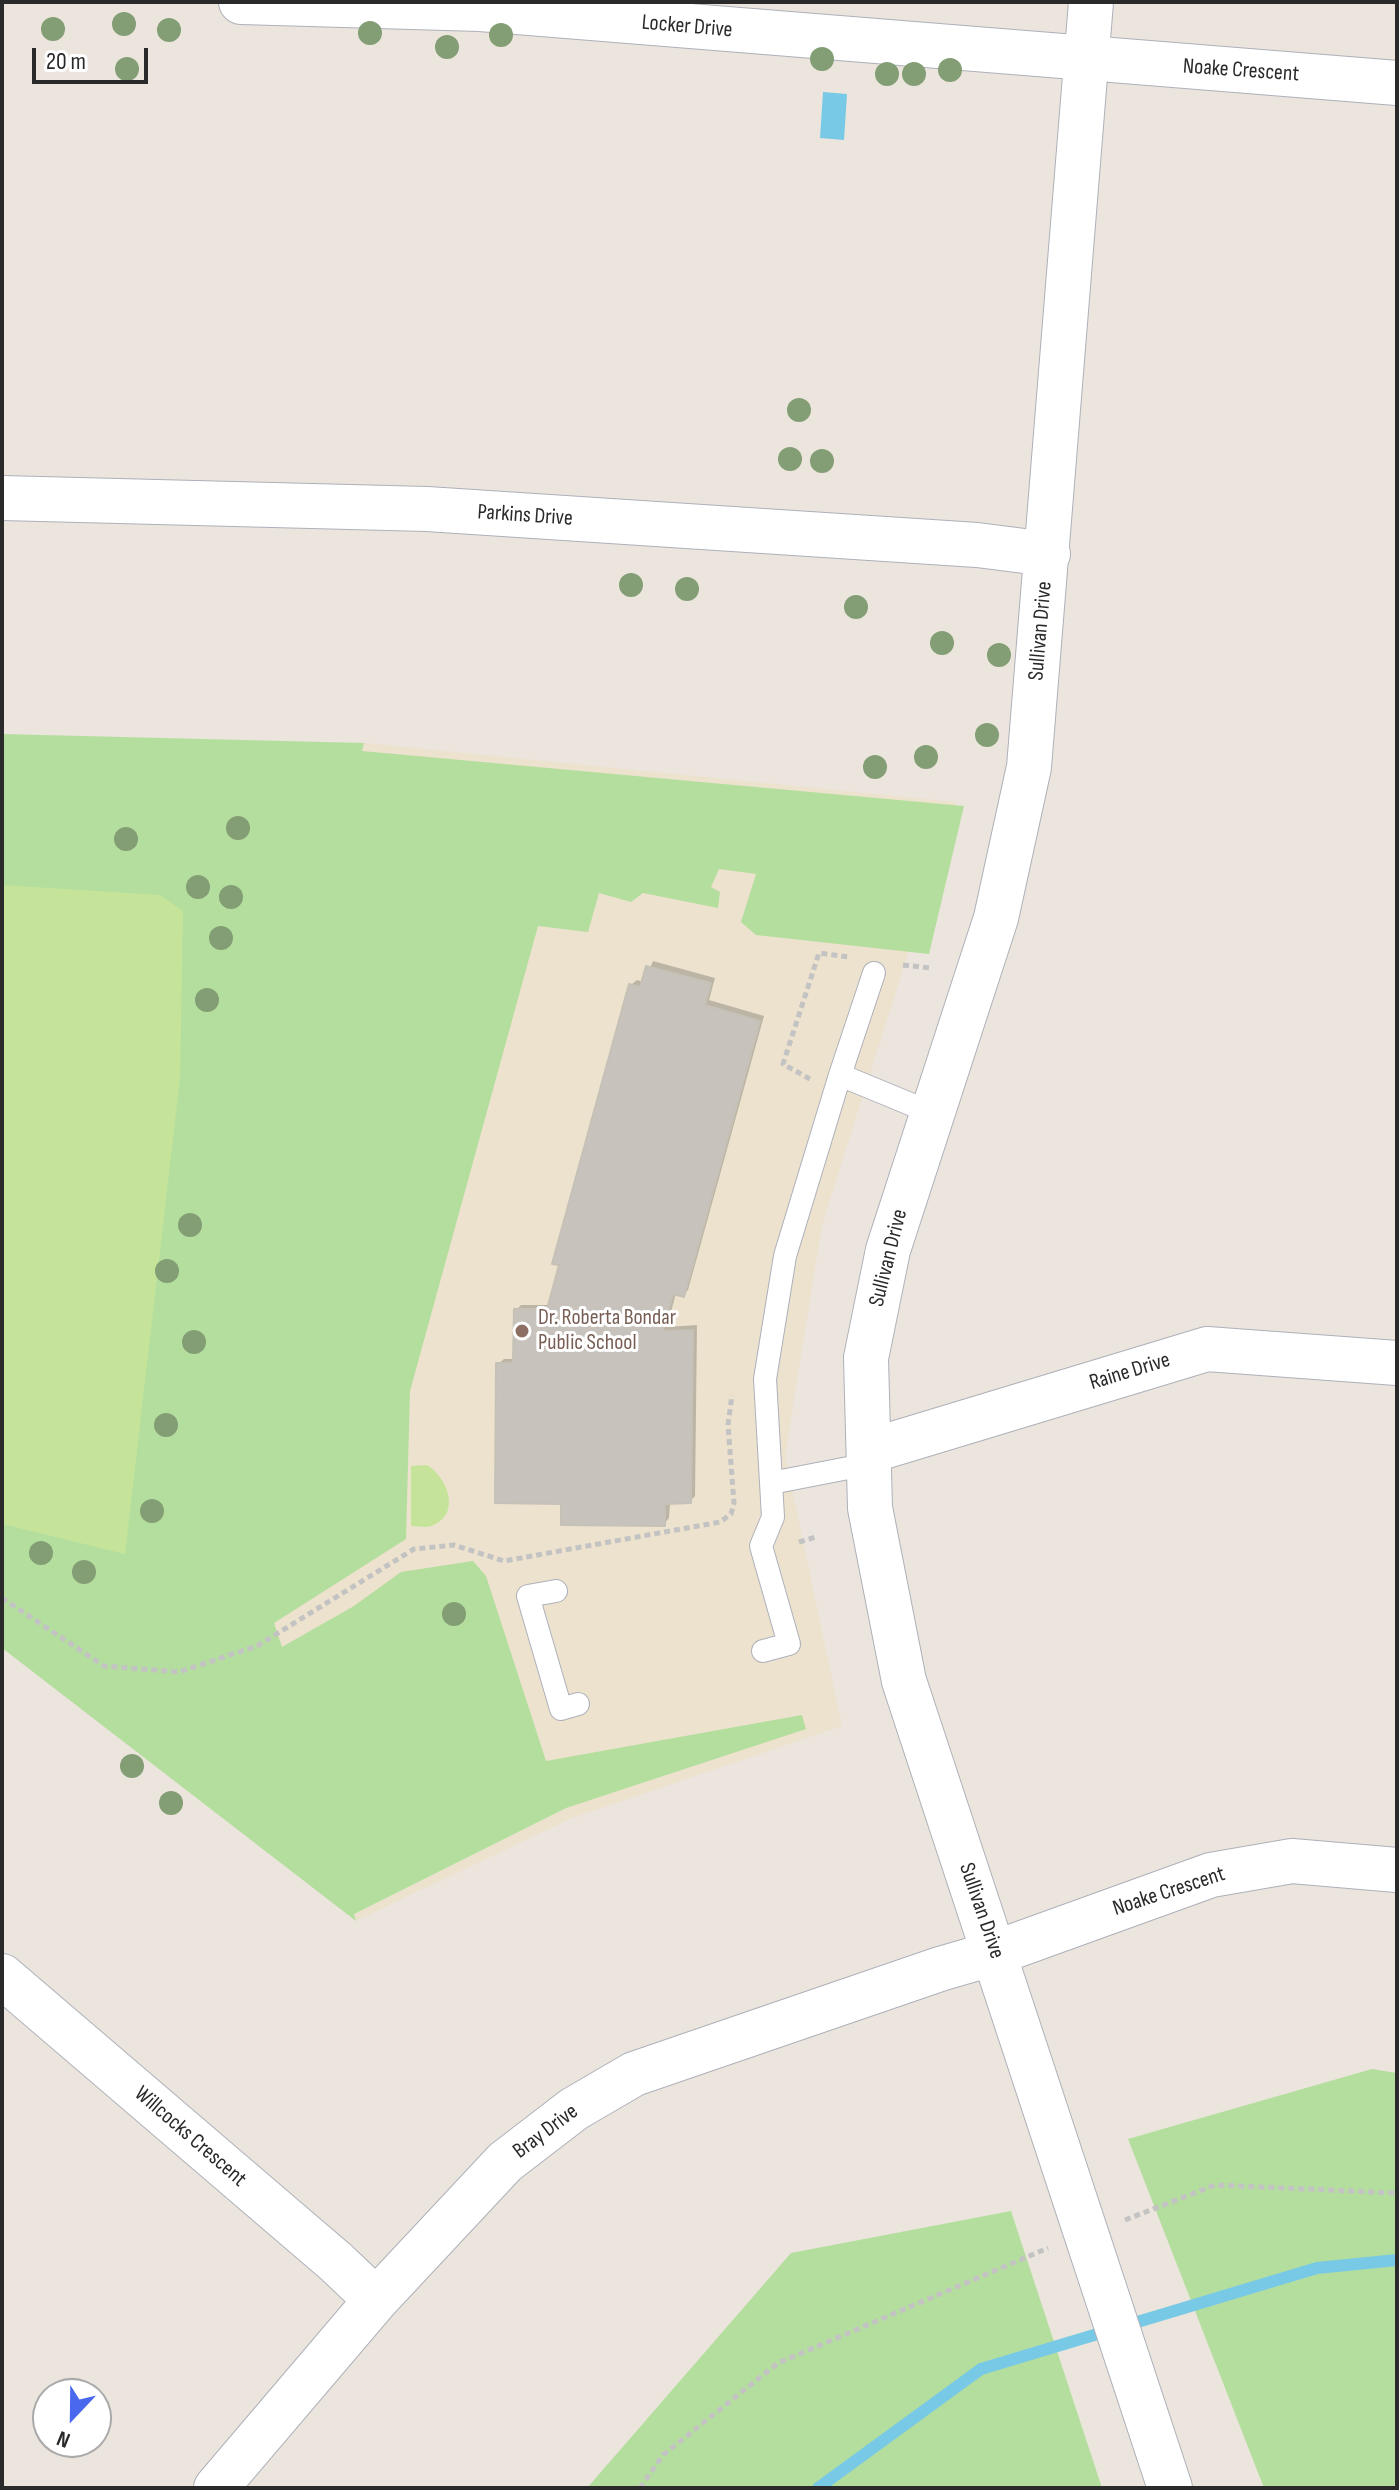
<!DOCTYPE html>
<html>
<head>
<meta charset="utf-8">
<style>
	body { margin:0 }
	#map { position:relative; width:1399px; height:2490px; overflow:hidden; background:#ebe5dd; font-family:"Sofia Sans Condensed",sans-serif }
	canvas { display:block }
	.frame { position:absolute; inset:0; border:4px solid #2a2a2a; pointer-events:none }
	.north { position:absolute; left:32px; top:2378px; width:80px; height:80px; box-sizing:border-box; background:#fff; border:2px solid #aaa; border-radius:50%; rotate:202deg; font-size:22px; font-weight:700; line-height:32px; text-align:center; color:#2a2a2a }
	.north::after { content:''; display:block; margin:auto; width:28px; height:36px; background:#4968ed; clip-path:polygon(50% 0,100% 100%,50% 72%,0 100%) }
	.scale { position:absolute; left:32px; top:48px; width:116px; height:36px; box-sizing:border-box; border:4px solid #2a2a2a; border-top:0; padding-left:10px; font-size:24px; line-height:28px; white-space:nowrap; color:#2a2a2a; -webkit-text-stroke:6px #fff; paint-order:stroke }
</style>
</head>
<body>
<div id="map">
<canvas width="1399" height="2490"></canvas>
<div class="frame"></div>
<div class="north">N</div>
<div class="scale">20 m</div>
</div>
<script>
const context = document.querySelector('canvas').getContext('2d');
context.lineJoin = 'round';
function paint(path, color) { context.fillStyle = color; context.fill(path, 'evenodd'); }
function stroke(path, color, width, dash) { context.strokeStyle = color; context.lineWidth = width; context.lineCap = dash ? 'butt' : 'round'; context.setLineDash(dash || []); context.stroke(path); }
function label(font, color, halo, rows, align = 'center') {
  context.font = font + ' "Sofia Sans Condensed",sans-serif'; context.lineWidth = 6; context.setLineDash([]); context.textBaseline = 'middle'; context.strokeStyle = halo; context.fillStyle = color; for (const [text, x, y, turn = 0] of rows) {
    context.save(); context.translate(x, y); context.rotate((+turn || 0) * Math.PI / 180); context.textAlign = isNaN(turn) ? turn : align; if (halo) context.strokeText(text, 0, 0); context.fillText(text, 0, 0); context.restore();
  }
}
const education = new Path2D(`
	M364,743l592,59 -134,423 -37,231 57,270 -270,92 -216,103 -132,-483 54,-404z`);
const green = new Path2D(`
	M2,734l362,9 -2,8 602,55 -35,148 -173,-19 -15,-13 15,-48 -37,-5 -8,18 9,5 -2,16 -75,-15 -12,9 -32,-9 -11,39 -50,-6 -128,465 -4,148 -132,84 8,24 72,-41 47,-34 72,-11 13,15 60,185 256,-46 4,14 -240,79 -212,106 2,7 -354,-273z
	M1372,2069l25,4v415h-133l-136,-349z
	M1011,2211l91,277h-515l204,-235z`);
const pitch = new Path2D(`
	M2,885l158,10 23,16 -3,167 -55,476 -123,-30z
	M427,1465c21,13 35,50 4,61 -5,2 -14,0 -20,0v-60z`);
const water = new Path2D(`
	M823,92l24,2 -3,46 -24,-2z`);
const shadow = new Path2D(`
	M653,961l62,17 -6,22 55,16 -76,274 -5,5 -7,-2 -9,34 30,-2 -2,171 -5,5 -20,1 -1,16 -5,6 -101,-22 -65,-138 6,-5h11l1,-49 5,-5h29l81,-320 6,-5 7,2z`);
const stream = new Path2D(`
	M818,2488l163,-119 336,-101 80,-8`);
const building = new Path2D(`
	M646,966l65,17 -6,22 55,16 -76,276 -11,-3 -10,37 30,-1 -2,173 -26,1v22l-104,-1v-21l-66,-1 1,-140h17l1,-54h33l12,-44 -7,-1 77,-280 11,3z`);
const path = new Path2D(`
	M903,965l28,3
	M810,1079l-27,-15 36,-111 30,4
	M799,1542l17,-5
	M2,1598l102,68 75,6 78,-26 157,-97 40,-4 50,16 216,-39 11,-8 3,-11 -6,-78 4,-30
	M1125,2220l90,-35 182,8
	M640,2488l23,-33 115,-92 270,-115`);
const service = new Path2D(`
	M874,973l-34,102 92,38
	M771,1483l98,-19
	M556,1591l-28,5 33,113 17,-5
	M763,1651l26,-7 -28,-98 12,-29 -8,-138 20,-123 55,-181`);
const minor = new Path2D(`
	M241,2l239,7 917,74
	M1091,2l-62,765 -33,151 -108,332 -22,108 4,150 34,173 266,807
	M2,498l425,11 550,36 71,9
	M870,1451l337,-102 190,14
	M2,1976l334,286 40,38
	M216,2488l160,-188 129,-138 69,-53 60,-35 306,-105 55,-16 216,-78 81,-14 105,9`);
const trees = [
	[124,24],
	[53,29],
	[169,30],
	[370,33],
	[501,35],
	[447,47],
	[822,59],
	[127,69],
	[950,70],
	[887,74],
	[914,74],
	[799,410],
	[790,459],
	[822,461],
	[631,585],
	[687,589],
	[856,607],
	[942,643],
	[999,655],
	[987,735],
	[926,757],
	[875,767],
	[238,828],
	[126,839],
	[198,887],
	[231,897],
	[221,938],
	[207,1000],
	[190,1225],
	[167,1271],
	[194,1342],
	[166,1425],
	[152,1511],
	[41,1553],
	[84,1572],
	[454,1614],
	[132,1766],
	[171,1803]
];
const markers = [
	[522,1331,8,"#8d6e63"]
];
const streetNames = [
	["Locker Drive",687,27,5],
	["Noake Crescent",1241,71,4],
	["Parkins Drive",525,516,4],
	["Sullivan Drive",1041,631,-85],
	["Sullivan Drive",889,1258,-76],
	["Raine Drive",1130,1372,-17],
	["Noake Crescent",1169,1892,-18],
	["Sullivan Drive",981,1911,71],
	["Bray Drive",546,2132,-37],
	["Willcocks Crescent",190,2137,41]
];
const educationNames = [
	["Dr. Roberta Bondar",538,1318],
	["Public School",538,1343]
];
paint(education, '#ece2ce');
paint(green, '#b4de9d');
paint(pitch, '#c5e49a');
paint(water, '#78c9e6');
paint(shadow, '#0003');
stroke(stream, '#78c9e6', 12);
paint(building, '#c7c3bc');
stroke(building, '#c6c1b7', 2);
stroke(service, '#aeb0ba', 24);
stroke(minor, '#aeb0ba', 46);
stroke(path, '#c3c3c3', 5, [6, 4]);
stroke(service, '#fff', 22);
stroke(minor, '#fff', 44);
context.fillStyle = '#839d74';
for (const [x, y] of trees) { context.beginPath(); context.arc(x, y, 12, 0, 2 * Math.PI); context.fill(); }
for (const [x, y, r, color] of markers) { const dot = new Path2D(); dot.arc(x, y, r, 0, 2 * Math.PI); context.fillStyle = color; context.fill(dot); stroke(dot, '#fff', 3); }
label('22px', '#2a2a2a', '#fff', streetNames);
label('22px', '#785e54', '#fff', educationNames, 'left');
</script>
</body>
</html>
